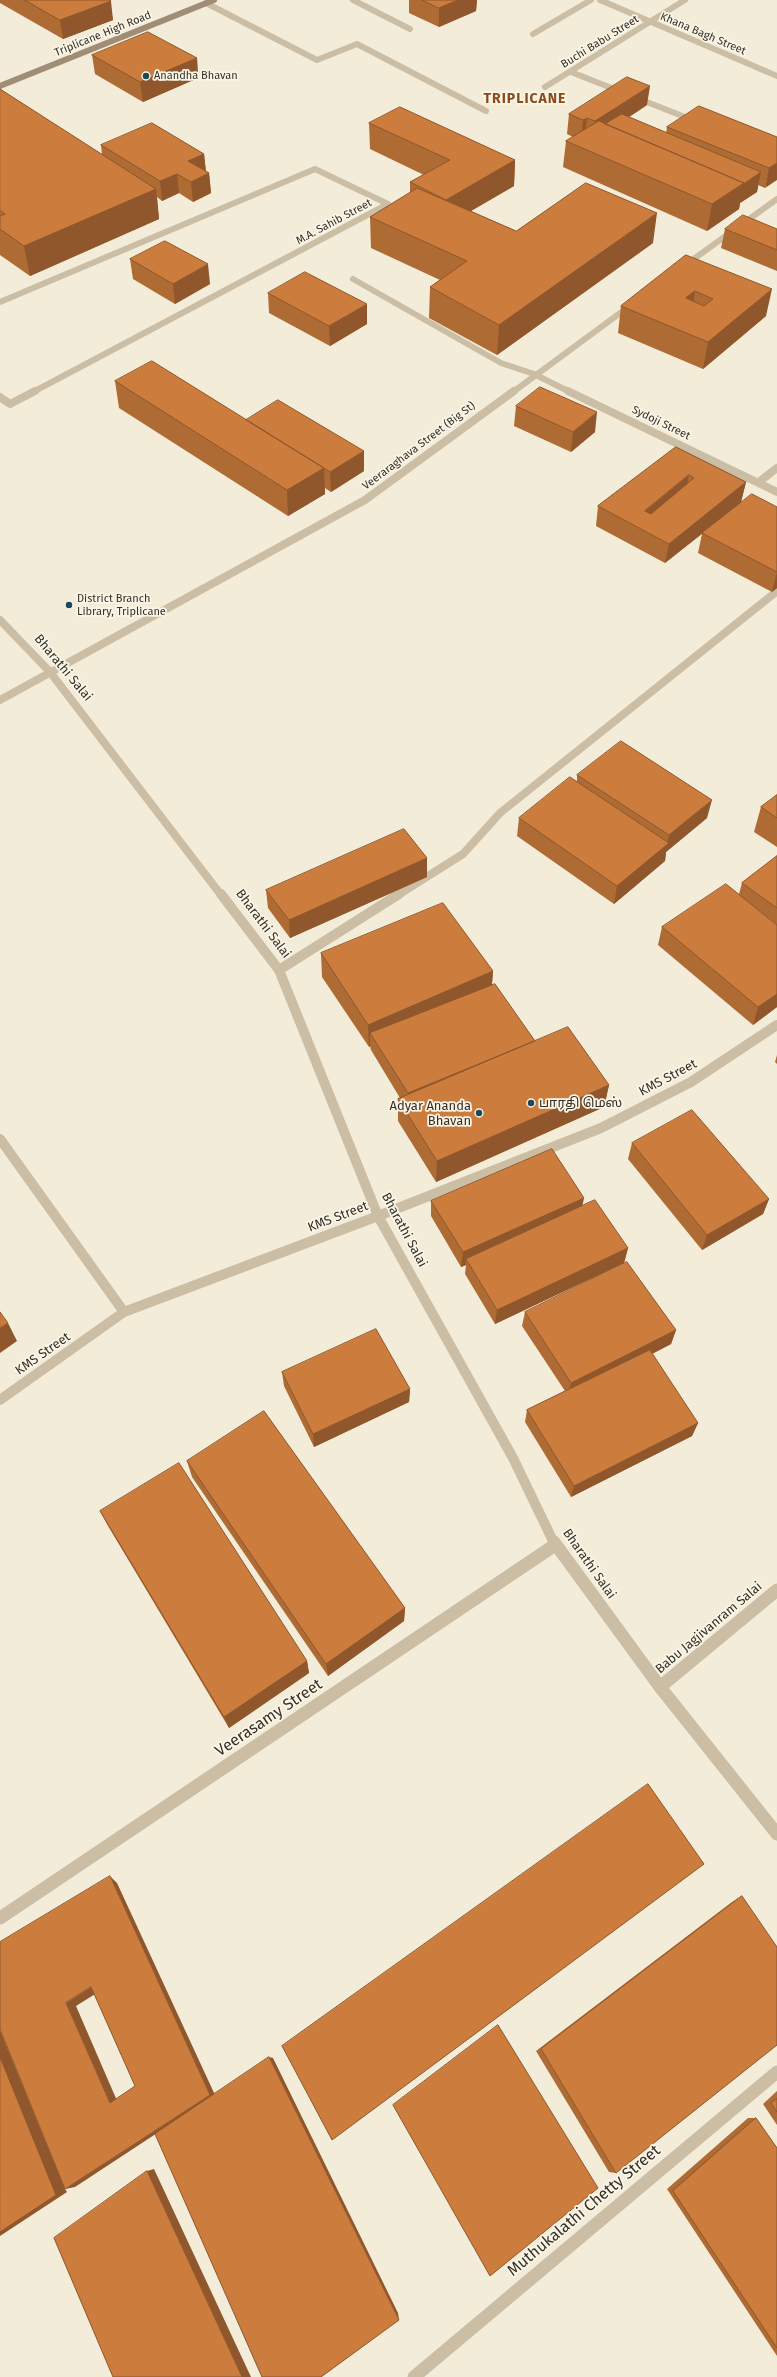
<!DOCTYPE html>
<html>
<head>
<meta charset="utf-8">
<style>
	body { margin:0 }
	canvas { display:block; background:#f3ecd9 }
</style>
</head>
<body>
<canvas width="777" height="2377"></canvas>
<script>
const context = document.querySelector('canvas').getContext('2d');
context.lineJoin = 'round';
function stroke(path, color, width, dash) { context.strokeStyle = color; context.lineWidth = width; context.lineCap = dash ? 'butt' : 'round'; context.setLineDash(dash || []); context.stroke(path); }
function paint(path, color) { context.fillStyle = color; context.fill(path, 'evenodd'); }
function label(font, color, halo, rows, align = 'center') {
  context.font = font + ' "Fira Sans","Noto Sans Tamil",sans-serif'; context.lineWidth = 3.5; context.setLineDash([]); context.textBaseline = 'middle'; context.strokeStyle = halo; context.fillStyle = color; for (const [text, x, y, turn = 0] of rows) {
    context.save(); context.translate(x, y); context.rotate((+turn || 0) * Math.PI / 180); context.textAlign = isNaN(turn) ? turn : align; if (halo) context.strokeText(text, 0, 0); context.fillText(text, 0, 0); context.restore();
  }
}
const service = new Path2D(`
	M353,279l148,84 33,11`);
const minorFar3 = new Path2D(`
	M353,0l57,29
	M600,0l177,76
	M206,3l111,57 40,-16 129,67
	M533,34l58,-34
	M571,72l124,49
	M545,87l140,-87
	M684,266l93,-67
	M0,302l315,-133 73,35 -355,188
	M534,374l36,18
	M513,392l118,-87`);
const minorFar2 = new Path2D(`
	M568,391l209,101
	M0,397l10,7 25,-13
	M759,482l18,-14
	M0,700l365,-200 149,-109
	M398,895l65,-41 37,-41 277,-222`);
const minorFar1 = new Path2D(`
	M279,970l120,-76
	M0,1139l124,173
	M0,1400l124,-88 254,-96 223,-88 90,-46 86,-57`);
const minor = new Path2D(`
	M0,1918l555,-373
	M414,2377l363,-305`);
const tertiaryFar2 = new Path2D(`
	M0,620l50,52 171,223`);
const tertiaryFar1 = new Path2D(`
	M221,894l58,76 99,246 135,242 41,85`);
const tertiary = new Path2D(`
	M554,1542l106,145 117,147
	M660,1687l117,-97`);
const secondary = new Path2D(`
	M0,86l214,-86`);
const wall = new Path2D(`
	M0,0h109l4,20 -50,19 -63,-36z
	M409,0h68l-1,11 -37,16 -30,-14z
	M92,55l105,3 1,20 -55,24 -48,-28z
	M0,89l102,66 -1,-10 103,9 2,17 3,2 2,20 -18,9 -14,-9 -17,8 -5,-4 2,22 -129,57 -30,-21z
	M647,105l-18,12 37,16 1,-6 110,10 -12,51 -7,-3 -1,7 -17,11 -1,6 -32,22 -144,-64 3,-26 7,-4 -6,-3 2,-20z
	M369,123l146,37 -1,26 -43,25 45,20 137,12 -156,112 -68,-37 1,-31 10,-7 -69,-32 -1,-31 40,-24v-11l14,-7 -54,-26z
	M725,229h52v42l-56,-23z
	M686,255l80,61 -63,53 -85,-36 3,-27z
	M130,259l80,25 -35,20 -42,-25z
	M268,293l99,31 -37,22 -61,-33z
	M115,381l131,39 118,31v20l-33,21 -6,-4v6l-37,22 -169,-108z
	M516,406l79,26 -24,20 -57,-26z
	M676,447l70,35 -5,20 36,5v81l-5,4 -74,-39 4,-19 -37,29 -69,-37 2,-20z
	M577,775l130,43 -41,34 -1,9 -51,43 -97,-68 2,-18 58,-37z
	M777,795v52l-23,-15 7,-25z
	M777,856v151l-24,18 -95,-80 4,-18 77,-33 3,-11z
	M427,858v19l-137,61 -22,-30 -2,-18z
	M321,953l172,18 -1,14 43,56 74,44 -5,22 -168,75 -38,-61v-22l2,-1 -29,-48 -1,-4 -1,1 -47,-70z
	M777,1055v9l-2,-2z
	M632,1143l137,56 -6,15 -61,36 -74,-91z
	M431,1201l151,5 46,42 -4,15 -129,61 -30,-50 1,-9 -5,2 -30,-51z
	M525,1312l151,18 -5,14 -19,10 46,69 -6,13 -121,61 -46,-75 2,-12 38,-19 -43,-65z
	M282,1372l128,17 -1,13 -95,45 -30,-61z
	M187,1461l218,147 -1,13 -76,55 -136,-199z
	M100,1511l207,150 2,12 -80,55 -121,-202z
	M742,1896l-126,277 -7,-1 -73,-121 196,-149z
	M777,2091v34l-14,-21z
	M748,2118h8l21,30v208l-110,-167z`);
const shadedWall = new Path2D(`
	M458,0h19l-1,11 -37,16v-19z
	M111,1l2,19 -50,19 -3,-19z
	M197,58l1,20 -55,24 -3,-20z
	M650,86l-3,19 -54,36 2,-20z
	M587,118l-2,19 -4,3 2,-20z
	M204,154l2,19 -18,-12z
	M515,160l-1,26 -69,40 1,-26z
	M777,163v17l-12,8 4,-20z
	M761,172l-4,20 -17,11 -1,6 -32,22 5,-27z
	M209,173l2,20 -18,9 -2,-20z
	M177,174l2,19 -17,8 -2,-20z
	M156,189l3,30 -129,57 -6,-30z
	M657,213l-4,30 -156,112 2,-30z
	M208,264l2,20 -35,20 -2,-20z
	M772,289l-6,27 -63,53 5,-27z
	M695,291l-4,27 -5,-20z
	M367,304v20l-37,22 -1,-20z
	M597,412l-2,20 -24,20 2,-20z
	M364,451v20l-33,21 -1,-20z
	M324,468l1,26 -37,22 -1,-26z
	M689,475l-4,20 -42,35 2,-19z
	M746,482l-5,20 -76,61 4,-19z
	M777,572v16l-5,4z
	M712,800l-5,18 -41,34 -1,9 -51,43 3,-18 50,-42 2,-9z
	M427,858v19l-137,61 -1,-18z
	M493,971l-2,23 -121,39v13l-1,1 -1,-22z
	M777,994v13l-24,18 5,-18z
	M535,1041l-128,69 1,-17z
	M609,1085l-5,22 -168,75 1,-21z
	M584,1198l-3,15 -115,46v6l-5,2 2,-15z
	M769,1199l-6,15 -61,36 5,-15z
	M628,1248l-4,15 -129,61 2,-14z
	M8,1323l9,18 -17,12v-25z
	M676,1330l-5,14 -103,53 3,-14z
	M410,1389l-1,13 -95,45 -1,-13z
	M698,1423l-6,13 -121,61 3,-11z
	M405,1608l-1,13 -76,55 -2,-12z
	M307,1661l2,12 -80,55 -5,-11z
	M110,1876l7,7 98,212 -140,92 -10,2 2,3 -67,44v-206l65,159 145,-94z
	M91,1987l9,4 -24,15 42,97h-8l-44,-100z
	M269,2057l4,1 125,255 1,7z
	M154,2169l97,208h-9l-95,-206z`);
const building = new Path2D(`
	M25,0h84l2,1 -51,19z
	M422,0h36l-19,8z
	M148,32l49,26 -57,24 -48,-27z
	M627,77l23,9 -55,35 -8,-3 -4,2 -14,-6z
	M0,89l156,100 -132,57 -24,-17v-13l5,-2 -5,-4z
	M699,106l78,31v26l-8,5 -102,-41z
	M400,107l115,53 -69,40 -36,-18 40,-22 -81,-37z
	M622,114l139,58 -19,13 2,-2 -139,-59z
	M599,121l145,62 -32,21 -146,-63z
	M152,123l52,31 -16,7 21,12 -18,9 -14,-8 -17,7 -59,-36z
	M586,183l71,30 -158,112 -69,-38 37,-26 -97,-44 47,-29 99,43z
	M743,215l34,14v21l-52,-21z
	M165,241l43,23 -35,20 -43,-25z
	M686,255l86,34 -64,53 -87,-36zM695,291l18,8 -9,7 -18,-8z
	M305,272l62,32 -38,22 -61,-33z
	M152,361l172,107 -37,22 -172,-109z
	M540,387l57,25 -24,20 -57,-26z
	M278,400l86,51 -34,21 -84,-52z
	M676,447l70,35 -77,62 -71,-38zM689,475l5,3 -43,36 -6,-3z
	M752,494l25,13v65l-75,-39z
	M621,741l91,59 -43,35 -92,-60z
	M570,777l99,66 -52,43 -98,-68z
	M777,795v23l-16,-11z
	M404,829l23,29 -138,62 -23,-30z
	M777,856v52l-35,-25z
	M726,884l51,41v69l-19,13 -96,-80z
	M443,903l50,68 -125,54 -47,-72z
	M495,984l40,57 -127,52 -38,-60z
	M568,1027l41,58 -172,76 -39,-62z
	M692,1110l77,89 -62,36 -75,-92z
	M552,1149l32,49 -121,54 -32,-51z
	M595,1200l33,48 -131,62 -31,-51z
	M627,1262l49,68 -105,53 -46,-71z
	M0,1312l8,11 -8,5z
	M376,1329l34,60 -97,45 -31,-62z
	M650,1350l48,73 -124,63 -47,-76z
	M264,1411l141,197 -79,56 -139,-203z
	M179,1463l128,198 -83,56 -124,-206z
	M648,1784l56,80 -372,276 -50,-94z
	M110,1876l100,219 -145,94 -65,-160v-87zM91,1987l44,99 -25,17 -44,-100z
	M742,1896l35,51v98l-161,128 -75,-124z
	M498,2025l100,163 -108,88 -97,-171z
	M0,2057l56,138 -56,37z
	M269,2057l130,263 -78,57h-59l-107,-243z
	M777,2099v13l-6,-9z
	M756,2118l21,30v200l-104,-157z
	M147,2171l95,206h-129l-59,-139z`);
const markers = [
	[146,76,4,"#1a4a5a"],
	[69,605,4,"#1a4a5a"],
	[531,1103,4,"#1a4a5a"],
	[479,1113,4,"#1a4a5a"]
];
const farStreetnames = [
	["Triplicane High Road",103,34,-22],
	["Khana Bagh Street",703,34,23],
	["Buchi Babu Street",600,42,-32],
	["M.A. Sahib Street",334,222,-28],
	["Sydoji Street",661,423,26],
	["Veeraraghava Street (Big St)",419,446,-37]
];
const farPoinames = [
	["Anandha Bhavan",154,76],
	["District Branch",77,599],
	["Library, Triplicane",77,612]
];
const streetNames = [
	["Bharathi Salai",63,668,50],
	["Bharathi Salai",263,924,53],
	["KMS Street",668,1078,-28],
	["KMS Street",338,1217,-21],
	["Bharathi Salai",404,1230,62],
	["KMS Street",43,1354,-35],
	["Bharathi Salai",589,1564,55],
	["Babu Jagjivanram Salai",709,1628,-40]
];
const poiNames = [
	["பாரதி மெஸ்",539,1103],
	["Adyar Ananda",471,1106,"right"],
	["Bhavan",471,1121,"right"]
];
const farDistrictnames = [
	["TRIPLICANE",525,99]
];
const nearStreetnames = [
	["Veerasamy Street",269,1718,-34],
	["Muthukalathi Chetty Street",584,2211,-40]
];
stroke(service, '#cbbea5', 6);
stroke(minorFar3, '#cbbea5', 6);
stroke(minorFar2, '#cbbea5', 8);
stroke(minorFar1, '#cbbea5', 10);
stroke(minor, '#cbbea5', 13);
stroke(tertiaryFar2, '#cbbea5', 8);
stroke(tertiaryFar1, '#cbbea5', 10);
stroke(tertiary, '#cbbea5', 13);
stroke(secondary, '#9f8d76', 6);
paint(wall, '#af6b34');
paint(shadedWall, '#8f572b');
paint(building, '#cc7c3d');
stroke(building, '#8f572b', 1);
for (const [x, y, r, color] of markers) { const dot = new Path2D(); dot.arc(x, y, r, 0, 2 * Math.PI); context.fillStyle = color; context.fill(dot); stroke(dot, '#faf5e6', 1.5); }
label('11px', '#362f26', '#faf5e6', farStreetnames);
label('11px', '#362f26', '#faf5e6', farPoinames, 'left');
label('13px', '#362f26', '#faf5e6', streetNames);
label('13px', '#362f26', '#faf5e6', poiNames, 'left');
context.letterSpacing = '1px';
label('bold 14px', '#8a4b1b', '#faf5e6', farDistrictnames);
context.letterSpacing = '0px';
label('16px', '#362f26', '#faf5e6', nearStreetnames);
</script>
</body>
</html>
